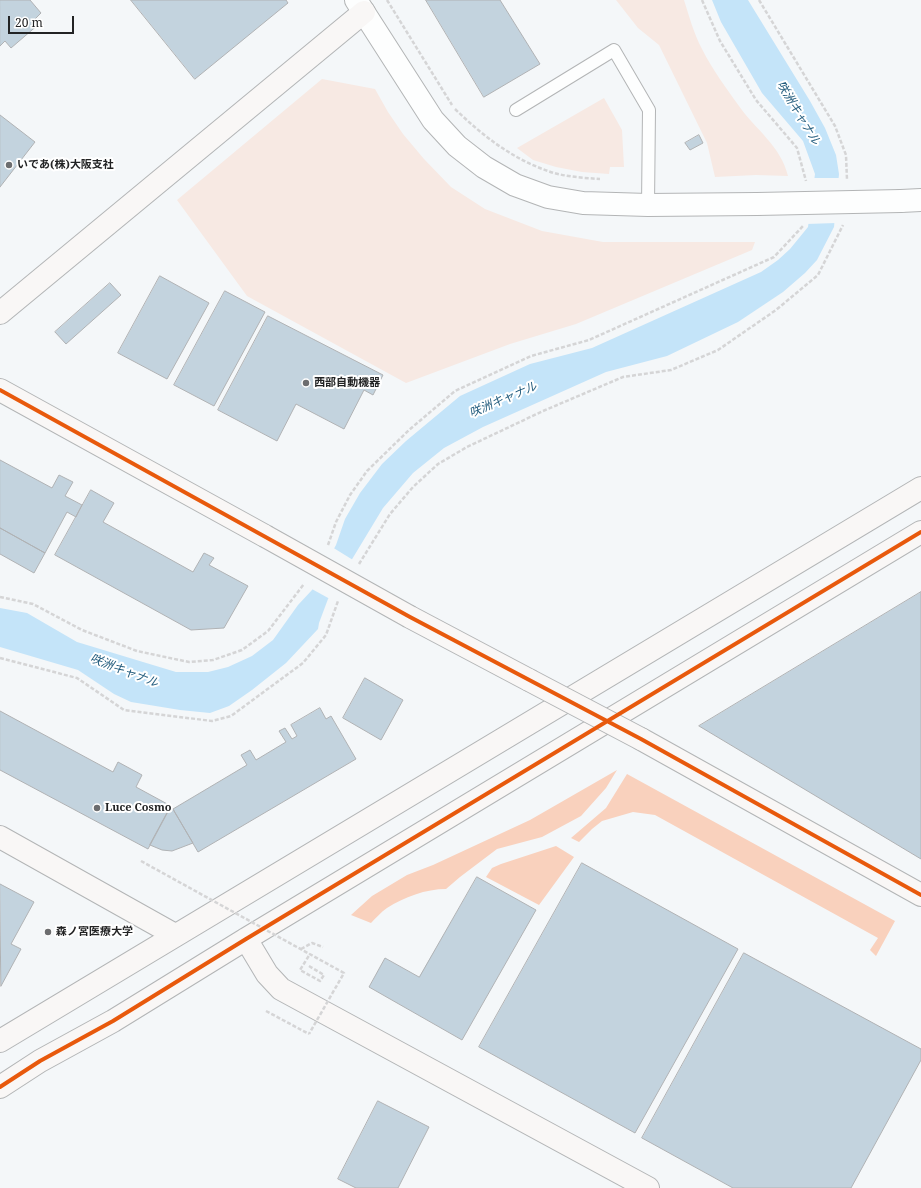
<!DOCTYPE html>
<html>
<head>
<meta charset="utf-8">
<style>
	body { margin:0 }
	#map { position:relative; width:921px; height:1188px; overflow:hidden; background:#f4f7f9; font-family:"Noto Serif",serif }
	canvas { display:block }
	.scale { position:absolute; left:8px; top:16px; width:66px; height:18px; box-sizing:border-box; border:2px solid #222324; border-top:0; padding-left:5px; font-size:12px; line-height:14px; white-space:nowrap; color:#222324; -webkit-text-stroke:3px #fff; paint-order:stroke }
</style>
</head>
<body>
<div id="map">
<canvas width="921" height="1188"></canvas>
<div class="scale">20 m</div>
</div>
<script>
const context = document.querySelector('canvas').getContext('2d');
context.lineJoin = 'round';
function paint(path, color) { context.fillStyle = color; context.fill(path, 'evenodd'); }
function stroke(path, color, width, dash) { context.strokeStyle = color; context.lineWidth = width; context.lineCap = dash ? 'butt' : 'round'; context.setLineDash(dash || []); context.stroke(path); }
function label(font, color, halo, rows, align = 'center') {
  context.font = font + ' "Noto Serif","Noto Sans JP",serif'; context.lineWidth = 4; context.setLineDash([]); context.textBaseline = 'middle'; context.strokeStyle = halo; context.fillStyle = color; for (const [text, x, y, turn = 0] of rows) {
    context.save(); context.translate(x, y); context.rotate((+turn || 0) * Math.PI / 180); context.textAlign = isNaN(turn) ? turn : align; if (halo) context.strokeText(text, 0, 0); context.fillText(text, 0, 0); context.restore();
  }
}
const green = new Path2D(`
	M616,0h68c5,16 10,34 18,49 10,20 24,39 37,57 16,23 42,40 49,70l-32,-1 -41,2 -8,-34 -48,-98 -21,-17z
	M322,79l53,10 13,23 15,22 21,25 27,28 34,22 57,22 61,11h152l-3,8 -176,74 -66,20 -104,39 -159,-87 -70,-96z
	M604,98l18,32 2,37h-14l-1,7 -27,-2 -26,-5 -23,-7 -16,-12z`);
const forest = new Path2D(`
	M617,770l-11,18 -25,28 -39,21 -45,12 -37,28 -14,12c-20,0 -42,8 -59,19 -6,4 -11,10 -16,15l-20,-8 21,-19 35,-21 26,-10 97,-45z
	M627,774l268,147 -19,35 -6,-6 8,-12 -223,-123 -22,-3 -31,9 -10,8 -13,13 -8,-4 35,-30z
	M556,846l18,11 -35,48 -53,-28 6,-9 9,-4z`);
const water = new Path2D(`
	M712,0h36l62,101 15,27 11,27 3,19 -5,53 -17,33 -12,13 -22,19 -45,30 -71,34 -61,16 -123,55 -39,21 -31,25 -30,35 -55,91 -9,24 -1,6 -32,34 -34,27 -23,16 -19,7 -30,-3 -49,-8 -17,-8 -36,-24 -78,-23v-39l27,5 50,29 99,30h32l20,-5 24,-11 21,-16 25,-35 14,-15 24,-45 9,-26 15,-26 22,-29 24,-23 54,-45 70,-32 62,-16 169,-76 17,-12 12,-11 18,-22 7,-53 -12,-33 -41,-48 -41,-71z`);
const pier = new Path2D(`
	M812,178h29l-5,45 -30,1z
	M332,547l21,13 -23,39 -20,-11z`);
const building = new Path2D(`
	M0,0h30l11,13 -6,6 4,5 -28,24 -6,-7 -5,5z
	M131,0h155l2,3 -93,76z
	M426,0h74l40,64 -56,33z
	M0,115l35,27 -35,45z
	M699,135l4,8 -13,7 -5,-7z
	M160,276l49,27 -42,76 -49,-26z
	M110,283l11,12 -55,49 -11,-12z
	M225,291l40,21 -51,94 -40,-21z
	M268,316l115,59 -10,20 -9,-5 -20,39 -48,-25 -19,37 -59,-31z
	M0,460l52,28 7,-13 14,7 -8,14 17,9 -6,12 -9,-5 -22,41 -45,-25z
	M91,490l23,13 -11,19 90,50 11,-19 10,5 -5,7 39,21 -24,42 -33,2 -136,-75z
	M0,528l45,25 -11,20 -34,-19z
	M921,592v267l-222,-133z
	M365,678l38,22 -22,40 -38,-22z
	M320,708l6,11 5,-3 25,43 -158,93 -25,-43 74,-44 -6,-10 9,-5 6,10 30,-18 -7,-11 6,-3 7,11 5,-3 -6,-11z
	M0,711l113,61 5,-10 24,13 -6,12 35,19 -23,43 -148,-79z
	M171,806l22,37 -21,8 -10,-1 -12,-5z
	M582,863l156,86 -103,184 -156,-86z
	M477,877l59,33 -74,130 -93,-53 16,-29 34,19z
	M0,884l34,18 -23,42 10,5 -20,37z
	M744,953l177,96v11l-70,128h-118l-91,-50z
	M378,1101l51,26 -31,61h-42l-18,-9z`);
const path = new Path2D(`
	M387,0l65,105
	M702,0l18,41 36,59 41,48 9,33
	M759,0l76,126 11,29 1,25
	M455,109c29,28 60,52 99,64 15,4 31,5 46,6
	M328,545l8,-23 14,-27 17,-24 42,-41 46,-39 76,-35 58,-16 185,-83 29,-31
	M359,564l31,-50 23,-27 25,-23 29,-17 76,-36 80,-34 48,-7 47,-20 58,-40 42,-35 25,-50
	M0,597l33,7 49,26 55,21 52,11 24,-2 29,-10 26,-19 36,-47
	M0,658l77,20 47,32 88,11 19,-5 72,-53 23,-28 12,-34
	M301,949l11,-6 11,4
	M309,966l15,9 -4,6 -20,-11 10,-16
	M266,1011l43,23`);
const lane = new Path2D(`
	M516,110l98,-60 35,60 -1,95`);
const street = new Path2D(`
	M356,0l77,120 24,26 27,21 31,18 33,12 35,6 65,2 109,-1
	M901,201l20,-1`);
const secondary = new Path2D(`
	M0,313l364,-301
	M0,390l265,146
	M410,617l119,63
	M641,739l280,156
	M0,837l175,98
	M246,939l21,35 14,15 367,199
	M0,1041l921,-553
	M0,1087l40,-26 73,-40 133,-82 675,-407`);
const pathBridge = new Path2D(`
	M141,861l203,112 -35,61`);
const streetBridge = new Path2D(`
	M757,204l144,-3`);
const secondaryBridge = new Path2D(`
	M265,536l145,81
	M529,680l112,59`);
const cycleway = new Path2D(`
	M0,390l410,227 231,122 280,156
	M0,1087l40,-26 73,-40 133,-82 675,-407`);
const markers = [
	[9,165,4,"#6c6d6f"],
	[306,383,4,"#6c6d6f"],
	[97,808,4,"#6c6d6f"],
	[48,932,4,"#6c6d6f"]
];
const poiNames = [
	["いであ(株)大阪支社",17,165],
	["西部自動機器",314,383],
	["Luce Cosmo",105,808],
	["森ノ宮医療大学",56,932]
];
const waterNames = [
	["咲洲キャナル",798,113,59],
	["咲洲キャナル",503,400,-23],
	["咲洲キャナル",124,671,21]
];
paint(green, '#f7e9e3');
paint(forest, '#f9d1bd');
paint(water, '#c4e4f9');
paint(pier, '#f4f7f9');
paint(building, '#c3d3de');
stroke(building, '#b0b2b4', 1);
stroke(lane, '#b3b5b6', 14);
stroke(street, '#b3b5b6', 24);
stroke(secondary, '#b3b5b6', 24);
stroke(path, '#d5d5d6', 2.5, [4, 2]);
stroke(lane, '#fdfefe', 12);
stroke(street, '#fdfefe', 22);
stroke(secondary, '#f9f7f6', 22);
stroke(streetBridge, '#b3b5b6', 24, []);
stroke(secondaryBridge, '#b3b5b6', 24, []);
stroke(pathBridge, '#d5d5d6', 2.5, [4, 2]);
stroke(streetBridge, '#fdfefe', 22);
stroke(secondaryBridge, '#f9f7f6', 22);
stroke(cycleway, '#e8590c', 4);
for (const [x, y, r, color] of markers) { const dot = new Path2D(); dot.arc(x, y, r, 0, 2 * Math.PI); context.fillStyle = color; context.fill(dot); stroke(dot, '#fff', 1.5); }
label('bold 11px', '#222324', '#fff', poiNames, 'left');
label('italic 12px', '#245d7e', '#fff', waterNames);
</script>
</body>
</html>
